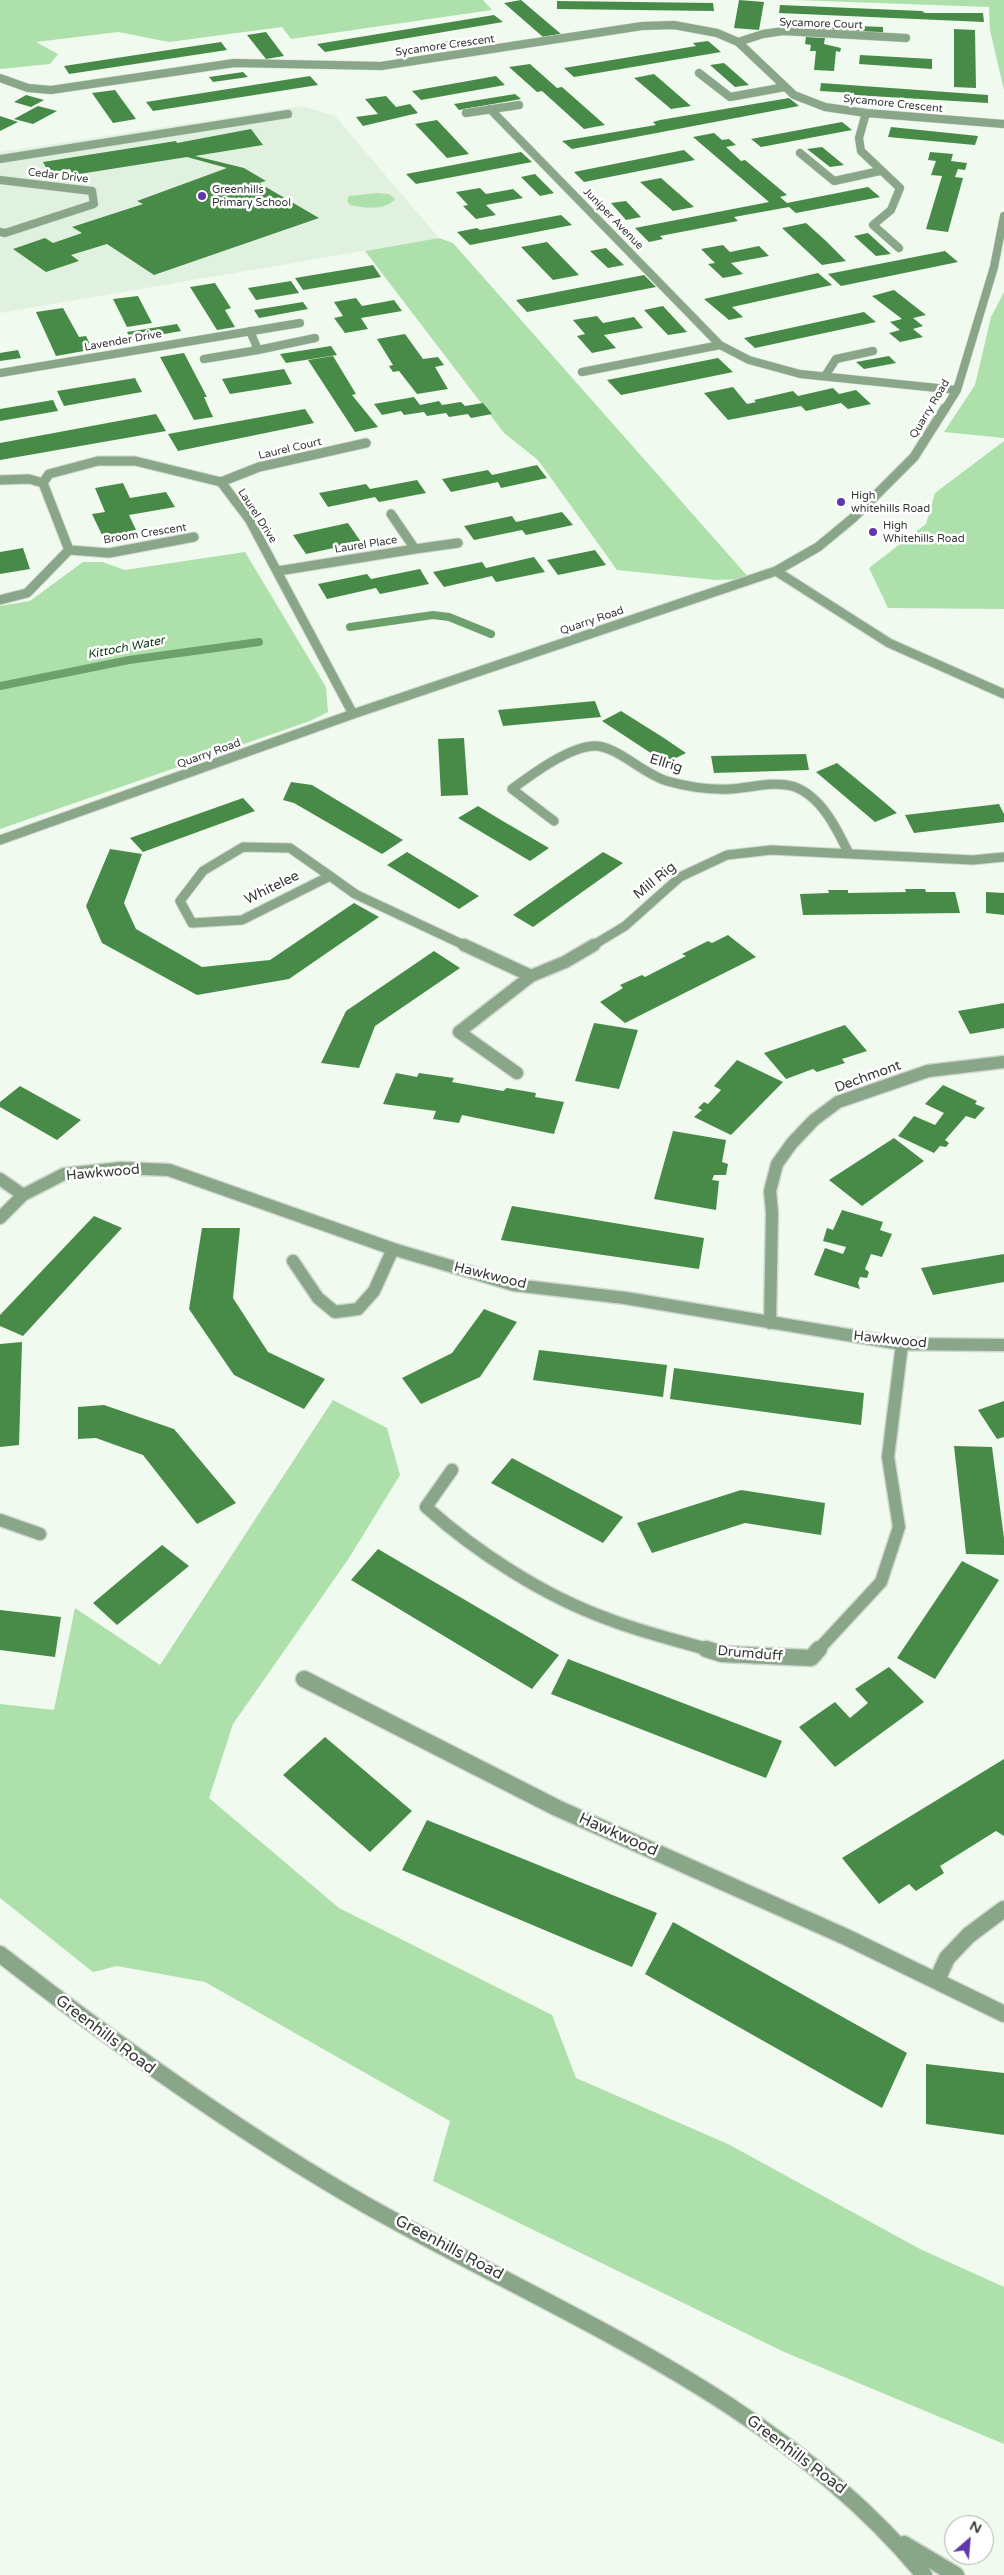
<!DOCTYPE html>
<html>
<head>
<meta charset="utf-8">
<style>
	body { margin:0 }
	#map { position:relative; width:1004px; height:2575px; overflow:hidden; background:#f0faef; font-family:"Varela Round",sans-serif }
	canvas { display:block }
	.north { position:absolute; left:944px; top:2515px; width:50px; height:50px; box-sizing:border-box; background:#fff; border:1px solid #aeafae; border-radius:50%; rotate:27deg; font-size:14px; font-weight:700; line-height:20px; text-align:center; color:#343834 }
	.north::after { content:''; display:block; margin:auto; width:18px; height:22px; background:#6037af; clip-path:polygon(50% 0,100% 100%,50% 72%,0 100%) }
</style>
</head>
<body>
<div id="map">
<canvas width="1004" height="2575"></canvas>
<div class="north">N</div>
</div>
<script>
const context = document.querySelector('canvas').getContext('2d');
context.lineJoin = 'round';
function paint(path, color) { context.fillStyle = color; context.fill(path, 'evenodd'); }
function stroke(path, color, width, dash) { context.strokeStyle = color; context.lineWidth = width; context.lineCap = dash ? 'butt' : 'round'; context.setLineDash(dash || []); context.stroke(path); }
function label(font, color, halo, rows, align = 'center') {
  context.font = font + ' "Varela Round",sans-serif'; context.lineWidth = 5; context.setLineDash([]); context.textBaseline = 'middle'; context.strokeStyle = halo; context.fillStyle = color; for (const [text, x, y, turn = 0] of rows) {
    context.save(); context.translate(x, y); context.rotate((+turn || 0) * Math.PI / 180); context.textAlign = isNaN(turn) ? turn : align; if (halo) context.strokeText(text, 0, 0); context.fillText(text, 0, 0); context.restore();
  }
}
const built = new Path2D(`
	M303,106l32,10 104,122 -439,75v-161z`);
const green = new Path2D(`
	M0,0h483l9,10 -201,29 -9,-12 -113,15 -51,-10 -82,10 22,12 -8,10 -50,5z
	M795,0h209v90l-14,-60 -1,-23z
	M377,193l12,1 6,5c-10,12 -32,9 -45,6l-3,-4 2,-5z
	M439,238l14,5 297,336 -35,1 -98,-10 -79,-110 -34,-27 -139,-182z
	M1004,292v146l-60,-6 31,-47 16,-68z
	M1004,441v168l-116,-1 -19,-40 57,-44 9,-31z
	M245,552l81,135 2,25 -18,9 -310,108v-223l30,-5 53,-39h19l23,8z
	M333,1400l54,28 13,47 -51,83 -116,166 -24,74 130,110 213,107 24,63 152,66 192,105 84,38v157l-222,-93 -349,-170 17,-60 -245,-139 -88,-16 -24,6 -93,-74v-194l54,6 21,-102 85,57z`);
const stream = new Path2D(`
	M350,627l83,-12 16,2 42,17
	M0,686l129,-26 130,-18`);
const building = new Path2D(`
	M521,0l40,34 -18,3 -39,-34z
	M739,0l25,2 -5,28 -25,-2z
	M557,1l156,2 1,8 -157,-2z
	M780,5l142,6 3,2h58l1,9 -205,-9z
	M494,15l9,7 -178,30 -8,-8z
	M779,23l50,2v6l-50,-2z
	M833,25l50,2v6l-51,-2z
	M954,29l21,1 1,58 -22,-1z
	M266,32l18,24 -18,3 -19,-24z
	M806,37l19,1 -1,6 17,4 -1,4 -4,-1 -2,20 -20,-1 2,-19h-6l1,-6 -6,-1z
	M460,39l6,6 -40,7 -5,-6z
	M708,41l13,11 -147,25 -10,-9 132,-22 -3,-3z
	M221,42l6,8 -158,24 -5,-8z
	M860,55l72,4v10l-73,-5z
	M724,63l25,22 -14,2 -25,-22z
	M530,64l27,24 5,-1 43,38 -21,4 -42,-38 -5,1 -28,-25z
	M243,72l5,5 -35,5 -4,-5z
	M654,74l37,32 -20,3 -37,-31z
	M310,76l8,9 -165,26 -7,-9z
	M496,76l9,9 -84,15 -9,-9z
	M821,83l167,12v8l-134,-8v-2l-34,-2z
	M115,90l21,29 -23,4 -21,-30z
	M515,94l6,5 -62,11 -5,-6z
	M26,95l18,5 -13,7 -17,-5z
	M386,96l10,11 14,-3 8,9 -55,13 -7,-9 22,-3 -13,-15z
	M789,98l10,8 -227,43 -10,-8 94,-16 -3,-3 7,-2z
	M38,106l19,5 -24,13 -19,-5z
	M0,116l18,6 -18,9z
	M437,120l32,34 -22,4 -32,-34z
	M842,122l10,8 -91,17 -10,-8z
	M891,127l87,9 -3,9 -87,-8z
	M251,129l12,16 -68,11 49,12 22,13 -7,2 60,35 -165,57 -47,-31 -36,11 8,6 -33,11 -33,-23 32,-11 8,5 29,-10 -10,-6 71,-23 -6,-3 90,-33 -40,-11 -114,18 -3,-6 -21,4 -6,-11 133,-21 1,2z
	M714,133l8,7 7,-1 7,6 -10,2 15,14 4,-1 42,35 -7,2 7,6 81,-16 12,10 -84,16 -7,-6 -55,10 4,4 -78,15 3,3 -14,3 -14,-14 134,-26 -76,-65z
	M822,147l22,18 -14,2 -23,-18z
	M684,150l11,10 -111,22 -10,-10z
	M521,152l11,10 -116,22 -10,-10z
	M930,152l23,2 -2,7 16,2 -2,7 -7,-1 -3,8 8,1 -15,54 -22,-3 16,-53 -11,-1 5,-14 -8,-1z
	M535,174l19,19 -14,3 -19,-19z
	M661,178l33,29 -21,4 -33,-29z
	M480,188l6,6 27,-5 10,9 -37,7 10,10 -20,4 -13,-13 5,-1 -12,-13z
	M626,201l15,16 -15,3 -15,-17z
	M561,215l11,10 -102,20 -13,-13 20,-4 3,2z
	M806,223l20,18 20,20 -24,4 -40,-37z
	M868,233l23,21 -15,2 -22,-20z
	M547,242l32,33 -26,5 -32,-33z
	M723,245l7,7 29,-6 10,10 -38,7 12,11 -20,4 -15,-14 7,-1 -14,-14z
	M606,248l18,17 -16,3 -18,-17z
	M945,251l13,11 -117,24 -13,-12z
	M373,265l8,12 -78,13 -8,-12z
	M818,273l14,12 -100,22 11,10 -14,3 -25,-21z
	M644,275l12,12 -129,25 -11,-12z
	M291,281l8,12 -43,7 -8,-12z
	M215,283l16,25 -6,2 10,17 -18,3 -27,-43z
	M894,290l32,25 -13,3 10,8 -10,3 10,8 -23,5 -11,-9 11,-3 -10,-8 12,-3 -30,-23z
	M138,296l14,27 -25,4 -14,-28z
	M356,298l6,8 32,-6 8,11 -41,7 7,11 -23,4 -11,-15 9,-2 -9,-14z
	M303,302l5,7 -49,9 -5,-8z
	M663,306l24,26 -19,3 -24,-25z
	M63,308l16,29 7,-1 5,10 -9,2 2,3 -28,5 -20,-44z
	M864,312l12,10 -121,26 -11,-10z
	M597,316l6,7 31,-6 9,11 -39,7 12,13 -24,5 -15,-17 8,-2 -12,-14z
	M177,324l4,7 -50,9 -4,-8z
	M405,334l18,25 15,-2 6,8 -9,2 13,22 -31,5 -18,-23 -6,1 -4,-6 4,-1 -16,-26z
	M331,346l6,9 -51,8 -6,-9z
	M18,350l3,8 -21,3v-8z
	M184,353l23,44h-3l9,20 -19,3 -34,-63z
	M333,356l23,38 -4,1 26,32 -23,5 -47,-72z
	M889,356l7,7 -32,6 -8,-7z
	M718,358l15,14 -112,23 -14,-15z
	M284,369l8,15 -62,10 -8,-15z
	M135,378l7,14 -78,14 -7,-15z
	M733,387l14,17 9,-2 -2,-2 39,-9 5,5 35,-8 6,6 17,-4 15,14 -23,5 -7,-6 -35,8 -5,-5 -73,14 -24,-27z
	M414,397l6,8 19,-4 3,4 19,-3 4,4 18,-3 9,11 -21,4 -3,-4 -19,3 -3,-4 -19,3 -3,-4 -20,3 -3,-4 -19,4 -8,-11z
	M53,400l5,11 -58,10v-12z
	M305,409l9,14 -136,28 -10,-17z
	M156,414l10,17 -166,29v-17z
	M537,465l10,13 -46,10 -3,-6 -47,10 -9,-13 46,-9 4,5z
	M417,480l9,13 -47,9 -4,-5 -47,10 -9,-14 47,-9 4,5z
	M123,483l7,15 36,-6 9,15 -46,8 7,15 -33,7 -11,-23 13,-2 -10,-24z
	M562,512l11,13 -47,10 -4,-5 -48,10 -10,-14 48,-10 4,6z
	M348,523l13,19 -55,12 -13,-19z
	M23,548l7,21 -30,5v-22z
	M595,550l11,15 -48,10 -11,-15z
	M534,557l11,15 -49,10 -4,-6 -48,11 -11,-15 49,-10 4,6z
	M420,569l9,15 -49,10 -4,-6 -49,11 -9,-15 49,-10 4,5z
	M595,701l6,16 -98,9 -5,-16z
	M621,711l43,27 22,15 -20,10 -64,-42z
	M464,738l4,57 -27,1 -3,-57z
	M806,754l3,16 -95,3 -3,-17z
	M837,763l40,33 20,17 -22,9 -59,-50z
	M291,782l21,3 91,55 -21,14 -88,-51 -11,-3z
	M243,798l12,13 -112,41 -13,-14z
	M999,804l5,10v8l-90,11 -9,-18z
	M478,806l23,14 48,28 -19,13 -72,-43z
	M110,849l32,5 -18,49 12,26 66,38 68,-7 84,-57 25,14 -90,62 -92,16 -95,-52 -16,-37z
	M407,852l48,29 24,15 -20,13 -72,-44z
	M603,852l20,11 -90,64 -20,-12z
	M905,889h20l1,3h29l5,21 -157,2 -3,-21 29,-1 -1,-3h20v3l58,-1z
	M986,892l18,1v22l-18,-2z
	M728,935l28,22 -131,66 -25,-21 23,-14 -3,-3 22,-10 3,2 41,-21 -4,-2 26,-13 4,2z
	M434,951l26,17 -85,58 -16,42 -38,-5 25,-52z
	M1004,1003v25l-34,6 -12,-23z
	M594,1023l44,7 -19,59 -44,-8z
	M845,1025l22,26 -25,8 3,4 -28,9 -4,-3 -27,10 -22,-26z
	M737,1060l46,22 -52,53 -37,-18 8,-7 -4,-2 6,-6 4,2 13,-14 -7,-4z
	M396,1073l21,4 2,-4 35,5 -2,4 51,9 4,-3 29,5 -1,4 29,5 -10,32 -92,-19 -3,8 -26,-4 3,-8 -53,-7z
	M943,1085l34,16 -2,3 10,4 -10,11 -9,-3 -21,24 4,3 -3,4 -6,-1 -6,7 -36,-17 16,-20 21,9 9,-12 -19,-9z
	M20,1086l61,34 -24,20 -57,-33v-5z
	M673,1131l53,9 -4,22 6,2 -2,11h-12l-2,5 7,1 -3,29 -62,-11z
	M894,1138l30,23 -62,45 -33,-26z
	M512,1206l192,32 -5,31 -198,-29z
	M842,1210l41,12 -3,8 12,4 -10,23 -11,-3 -6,15 4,3 -2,6 -7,-1 -2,6 2,6 -46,-14 11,-27 18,6 3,-7 -23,-6 4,-13 6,2z
	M94,1216l28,12 -99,108 -23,-10v-11z
	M202,1228h38l-7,70 35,54 57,27 -21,30 -70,-34 -45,-66z
	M1004,1254v28l-71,13 -12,-27z
	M484,1309l33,13 -37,55 -59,27 -19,-26 50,-25z
	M22,1342l-3,103 -19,2v-103z
	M539,1350l128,15 -4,32 -130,-17z
	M674,1368l190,25 -3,32 -191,-26z
	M1004,1401v36l-7,2 -19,-29z
	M104,1405l70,24 62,74 -39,21 -54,-69 -47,-17 -18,1v-32z
	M954,1446l38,1 12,91v17l-38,-1z
	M512,1458l111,59 -20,26 -112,-60z
	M741,1490l84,13 -4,32 -76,-12 -93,30 -15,-30z
	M162,1545l27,21 -72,59 -24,-22z
	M378,1549l181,106 -27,34 -181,-109z
	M962,1561l37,19 -64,99 -38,-21z
	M0,1610l61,7 -6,40 -55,-7z
	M568,1659l214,82 -16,37 -215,-84z
	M889,1667l35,35 -89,65 -36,-40 36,-25 15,16 18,-15 -13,-14z
	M325,1737l87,74 -42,41 -87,-77z
	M1004,1759v77l-8,-5 -56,35 4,7 -28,18 -7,-7 -30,20 -37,-46z
	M427,1820l230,93 -25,54 -230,-97z
	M673,1922l234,131 -25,55 -237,-134z
	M926,2064l78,9v62l-78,-11z`);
const minorFar3 = new Path2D(`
	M738,42l25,-8 20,-3 123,7
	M699,73l31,24 55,-10
	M0,78l28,10 23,2 183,-27 147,3 261,-40 32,-1 43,8 21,9 56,53 31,12 41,6 138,11
	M490,109l230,236 -138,27
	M466,113l53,-8
	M866,113l-7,25 2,13 39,37 -9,22 -18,15 26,23
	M800,153l34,28 46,-10
	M0,159l288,-45
	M0,180l92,11 2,13 -89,29 -5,-1
	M720,345l29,15 51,14 157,16
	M258,350l57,-12
	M204,359l54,-9 -8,-19
	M0,373l300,-50
	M825,376l11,-17 37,-8
	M945,409l12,-19 37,-123 10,-51`);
const minorFar2 = new Path2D(`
	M0,480l29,-1 14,4 6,-9 49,-13h37l86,21 28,37 104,195
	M221,482l38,-15 107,-24
	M415,549l43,-6
	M69,550l40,3 85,-16
	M278,571l137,-22 -24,-35
	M776,571l113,72 115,51
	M0,600l27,-7 42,-43 -26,-67
	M554,821l-42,-32c19,-14 59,-44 84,-43 22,1 47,28 71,35 21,6 43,9 64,8 19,-1 42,-8 61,-3 29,9 45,43 57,68
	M0,840l353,-126 423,-143 42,-24 35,-29 61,-61 31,-49
	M243,847l47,1 40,28 -88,44 -50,3 -12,-22 23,-30z
	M330,876l25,18 111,52
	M592,946l33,-20 55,-49 47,-22 44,-5 202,10 31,-3`);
const minorFar1 = new Path2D(`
	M464,945l67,31
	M517,1073l-58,-41 72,-56 34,-14 29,-17
	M0,1179l23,16
	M0,1218l23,-23 41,-21 58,-6 47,2 224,79 121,36 111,13 277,46 102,1
	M293,1261l25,37 17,14 23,-3 16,-18 19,-42
	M770,1323l2,-110 -2,-22 7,-27 15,-21 22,-23 24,-18 90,-31 76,-9
	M452,1470l-26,37c50,45 118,89 182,112 33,13 68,21 102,31
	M0,1520l40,14
	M818,1650l63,-68 18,-55 -11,-70 14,-113`);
const minor = new Path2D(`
	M706,1649l16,5 89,4 8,-9
	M304,1679l253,129 289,129 158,77
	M0,1954c117,91 237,177 366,251 194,110 412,193 558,370
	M937,1980l10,-22 22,-23 35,-26
	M904,2544l52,31`);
const markers = [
	[202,196,5,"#6037af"],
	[841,502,5,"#6037af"],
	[873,532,5,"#6037af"]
];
const farStreetnames = [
	["Sycamore Court",821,24,2],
	["Sycamore Crescent",445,46,-8],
	["Sycamore Crescent",893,104,6],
	["Cedar Drive",58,176,7],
	["Juniper Avenue",613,219,46],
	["Lavender Drive",123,341,-10],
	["Quarry Road",930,409,-59],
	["Laurel Court",290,449,-13],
	["Laurel Drive",257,516,57],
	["Broom Crescent",145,534,-9],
	["Laurel Place",366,545,-9],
	["Quarry Road",592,621,-19],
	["Quarry Road",209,754,-20]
];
const farPoinames = [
	["Greenhills",212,190],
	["Primary School",212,203],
	["High",851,496],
	["whitehills Road",851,509],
	["High",883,526],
	["Whitehills Road",883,539]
];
const farWaternames = [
	["Kittoch Water",126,648,-11]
];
const streetNames = [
	["Ellrig",666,764,17],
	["Mill Rig",655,881,-39],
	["Whitelee",272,888,-26],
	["Dechmont",868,1077,-20],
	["Hawkwood",103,1173,-5],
	["Hawkwood",490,1276,14],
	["Hawkwood",890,1340,6],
	["Drumduff",750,1654,5]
];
const nearStreetnames = [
	["Hawkwood",618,1835,24],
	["Greenhills Road",105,2035,37],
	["Greenhills Road",449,2248,28],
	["Greenhills Road",796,2455,37]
];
paint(built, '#e1f1e0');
paint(green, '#ade0ab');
stroke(stream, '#6ea06d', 8);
paint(building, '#488b48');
stroke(minorFar3, '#ced7cd', 9);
stroke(minorFar2, '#ced7cd', 11);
stroke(minorFar1, '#ced7cd', 15);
stroke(minor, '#ced7cd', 19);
stroke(minorFar3, '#89a688', 8);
stroke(minorFar2, '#89a688', 9);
stroke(minorFar1, '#89a688', 12);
stroke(minor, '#89a688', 16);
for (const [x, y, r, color] of markers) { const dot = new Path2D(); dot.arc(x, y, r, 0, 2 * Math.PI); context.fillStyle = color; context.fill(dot); stroke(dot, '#fff', 2); }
label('11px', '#343834', '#fff', farStreetnames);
label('11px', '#343834', '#fff', farPoinames, 'left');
label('italic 12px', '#07390b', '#fff', farWaternames);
label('14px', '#343834', '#fff', streetNames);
label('16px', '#343834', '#fff', nearStreetnames);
</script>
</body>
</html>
